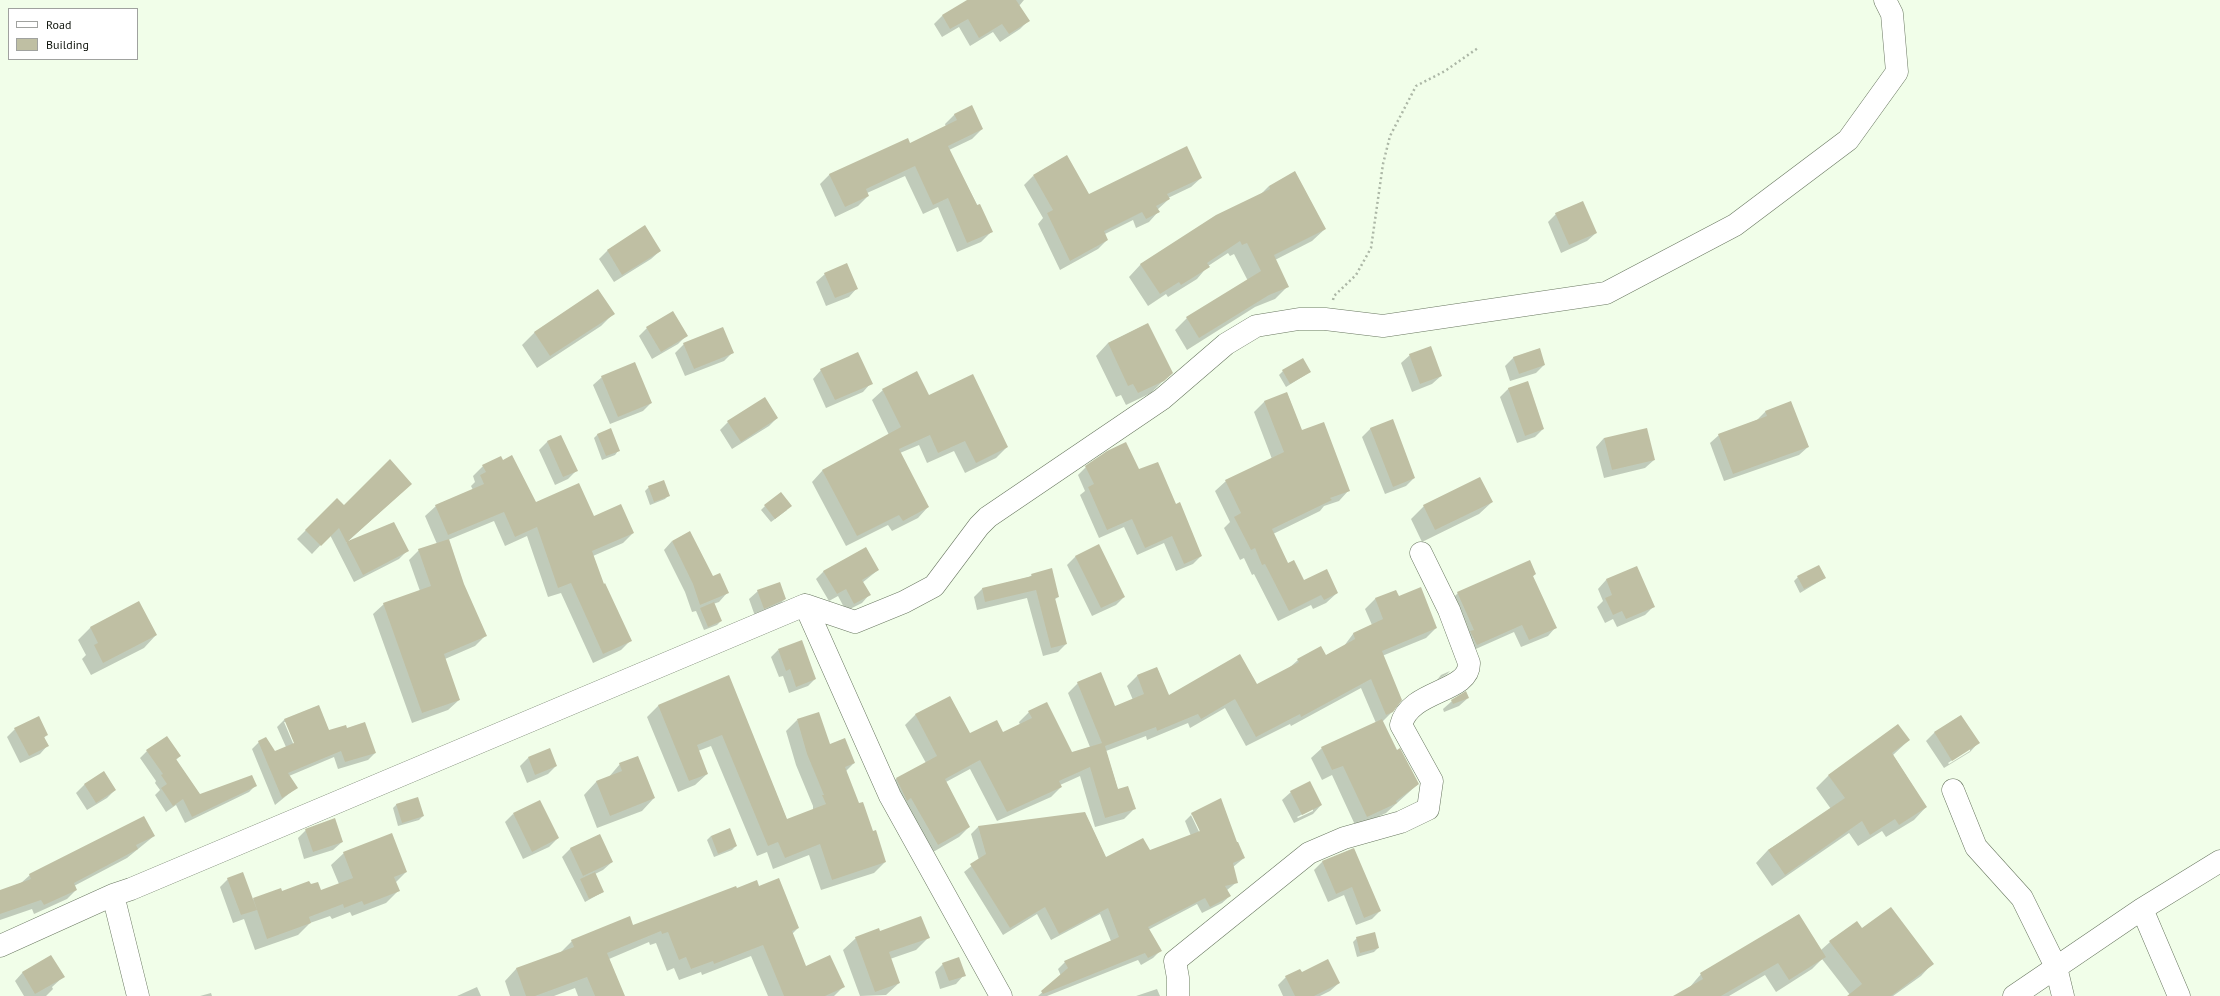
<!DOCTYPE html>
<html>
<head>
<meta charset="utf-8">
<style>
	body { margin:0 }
	#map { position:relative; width:2220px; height:996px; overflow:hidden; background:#f1fee9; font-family:"PT Sans",sans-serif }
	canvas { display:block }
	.legend { position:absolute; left:8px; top:8px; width:130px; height:52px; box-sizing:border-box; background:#fff; border:1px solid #a0a29f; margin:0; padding:5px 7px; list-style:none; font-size:12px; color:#11160e }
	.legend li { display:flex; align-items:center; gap:8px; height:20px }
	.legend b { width:20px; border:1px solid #a0a29f }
</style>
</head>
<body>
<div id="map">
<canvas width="2220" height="996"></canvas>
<ul class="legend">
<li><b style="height:5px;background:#fff"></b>Road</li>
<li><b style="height:11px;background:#bfbfa3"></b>Building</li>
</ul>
</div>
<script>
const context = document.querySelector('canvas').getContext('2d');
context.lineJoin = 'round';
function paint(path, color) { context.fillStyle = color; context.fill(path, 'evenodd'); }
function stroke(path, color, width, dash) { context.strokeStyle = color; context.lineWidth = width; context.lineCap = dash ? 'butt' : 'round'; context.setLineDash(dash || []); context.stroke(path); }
const shadow = new Path2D(`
	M969,0h55l-5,6 9,15 -8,8 -20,13 -7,-10 -23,14 -11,-19 -17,10 -8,-13 8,-8z
	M955,114l27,15 -10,10 -23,11 42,82 -10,10 -24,10 -19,-45 -15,7 -18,-38 -38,17 1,3 -10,10 -23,11 -15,-33 10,-10 80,-30 36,-17 -1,-3z
	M1033,176l56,19 112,-17 -10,9 -23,11 1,1 -12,11 1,2 -9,10 -13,6 -3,-8 -28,14 2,6 -9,9 -38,21 -22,-46 5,-6 -19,-33z
	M1269,186l56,43 -13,12 -37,19 13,26 -13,13 -20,8 -68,43 -12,-20 12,-12 61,-37 -14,-27 -4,2 -2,-3 -20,13 -11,13 -29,18 -2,-3 -18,12 -19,-29 12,-13 120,-70z
	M1556,214l40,19 -9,8 -26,12 -13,-31z
	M645,227l15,24 -9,8 -37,23 -15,-23 8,-8z
	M825,274l32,14 -8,9 -23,9 -10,-24z
	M613,314l-12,12 -64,42 -15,-23 13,-13z
	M1147,324l24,49 -20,20 -25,12 -5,-10 -5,2 -20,-41 12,-13z
	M647,328l39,8 -8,8 -26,15 -13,-23z
	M684,344l49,8 -9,9 -39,15 -10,-23z
	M1410,355l31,21 -9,8 -20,8 -11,-29z
	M1514,357l30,8 -8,8 -26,8 -5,-15z
	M821,370l50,13 -8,9 -37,16 -13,-29z
	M1283,371l27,1 -24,15 -7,-12z
	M602,377l49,26 -8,8 -33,13 -17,-39z
	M1509,388l34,41 -8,8 -18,6 -17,-46z
	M883,390l124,57 -11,11 -31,15 -11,-22 -27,12 -8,-18 -19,8 28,54 -10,11 -26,13 -4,-6 -42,21 -34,-64 10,-11 67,-36 -17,-35z
	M1287,393l15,39 47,58 -10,11 -15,5 -4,5 -47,23 15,30 16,17 33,12 -11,10 -13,6 -2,-4 -33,16 -24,-47 -2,1 -8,-17 -4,2 -16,-32 6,-6 -15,-31 11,-10 46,-22 -18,-47 10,-10z
	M1790,402l18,45 -9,8 -75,26 -14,-38 9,-8 38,-15 8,-8z
	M777,418l-8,8 -37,23 -12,-19 8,-8z
	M1371,428l43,50 -8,8 -21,8 -23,-57z
	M598,434l20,17 -3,4 -13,5 -8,-22z
	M560,436l16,35 -8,8 -13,6 -16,-35 8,-8z
	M1604,438l50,22 -9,8 -41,10 -8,-31z
	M483,466l53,38 57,13 40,16 -10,10 -30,13 10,29 28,55 -10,10 -28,13 -32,-70 -13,4 -21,-61 -22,10 -11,-25 -46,19 15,44 22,52 -10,10 -30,13 14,41 -11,10 -36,13 -39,-109 11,-10 36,-13 -11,-31 10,-10 18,-6 -12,-28 11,-10 37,-16 -2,-4 4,-4 -2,-6z
	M1086,467l53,3 36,36 26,50 -8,8 -17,7 -12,-28 -27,12 -13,-28 -25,11 -19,-43 5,-4 -7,-16z
	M1480,479l12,23 -13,12 -57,28 -11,-23 13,-13z
	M649,487l20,8 -4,4 -15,6 -5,-14z
	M402,492l-56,51 47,-20 14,28 -8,8 -45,23 -24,-47 -18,19 -15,-15 40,-40 7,7z
	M765,506l22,4 -16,12 -10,-12z
	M672,541l40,36 15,16 -8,9 -6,2 8,17 -4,4 -13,5 -8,-19 -4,1 -7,-20 -21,-42z
	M1098,546l26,51 -8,8 -24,11 -25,-51 8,-8z
	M1636,567l18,39 -9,9 -28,12 -4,-8 -8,4 -8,-16 6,-6 -5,-12 8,-9z
	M878,570l-16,13 7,12 -7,8 -16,8 -8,-15 -9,5 -13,-22 8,-8z
	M1535,574l-3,3 23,51 -7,8 -27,11 -7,-15 -45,20 -19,-51 8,-8z
	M1032,575l26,22 -4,3 12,44 -8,8 -15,4 -16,-58 -50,12 -3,-13 8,-8 47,-12z
	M1798,577l27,1 -25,15 -6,-12z
	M758,591l27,8 -8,8 -22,9 -6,-17z
	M1396,591l2,6 38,31 -10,10 -44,18 11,55 -11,11 14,30 22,32 -32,29 -30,14 -24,-52 -10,5 -11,-22 11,-10 54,-25 -15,-35 -70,38 -1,-2 -44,22 -21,-38 -35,20 -2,-5 -41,17 -1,-4 -40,15 12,39 16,19 -10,10 -29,8 -15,-51 -20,9 1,2 -10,10 -54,24 -27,-52 -24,13 23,45 -10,10 -31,18 -42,-66 10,-10 30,-16 -21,-38 10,-10 35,-18 20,38 33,-2 17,-8 -1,-3 10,-10 42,41 19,-6 -22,-54 10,-10 36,24 19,-7 -6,-14 10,-10 20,-8 12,29 88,-11 32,-18 9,-8 27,-4 19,-10 9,-12 19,-9 -7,-16 10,-10z
	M139,603l17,32 -12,13 -53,27 -9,-16 4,-4 -8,-15 12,-12z
	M778,650l37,29 -7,7 -19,7 -6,-17 -4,1 -8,-20z
	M1450,671l-3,3 -10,6 4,-5z
	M728,676l59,144 26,-10v-4l-17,-41 -10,-34 11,-11 57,43 -8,8 12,34 27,57 -11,11 -53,17 -12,-35 -36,14 -6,-17 -10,4 -46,-110 -13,5 9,23 -12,11 -17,7 -31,-75 11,-11z
	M1468,698l-9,8 -15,6 -1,-3 9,-8z
	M318,706l11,25 17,-2 29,24 -7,7 -30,9 -4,-12 -45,19 7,12 -21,17 -23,-56 7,-7 15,10 12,-5 -9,-20 7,-7zM284,722h2l10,25 -1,1z
	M1960,716l18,27 -8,9 -26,16 -18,-27 8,-8zM1970,748v3l-21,13 -1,-1z
	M1898,725l11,15 -16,15 33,52 -12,13 -28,17 -4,-6 -24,15 -9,-13 -77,53 -16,-23 12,-13 63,-41 -15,-21 12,-12z
	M15,729l32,5 -3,4 4,7 -8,9 -20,9 -13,-26z
	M147,751l33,5 -4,4 24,35 56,-10 -7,7 -64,31 -9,-18 -10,7 -11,-17 5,-5 -5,-7 1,-2 -16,-23z
	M528,758l28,8 -8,8 -21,9 -7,-17z
	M620,764l34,34 -12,13 -45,17 -13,-33 12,-13 12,-4z
	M104,773l11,17 -8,8 -20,12 -11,-17 8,-8z
	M1291,792l30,13 -8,9 -19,9 -12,-23zM1313,809v2l-15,7 -1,-1z
	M397,804l26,12 -4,4 -21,6 -5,-18z
	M1085,813l21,45 43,-7 42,-15 -6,-15 7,-7 44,30 8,14 -11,9 4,15 -10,8 3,6 -8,7 -20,10 -5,-9 -49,26 12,21 -7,7 -12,7 -3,-5 -91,36h-9l23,-20 -3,-7 7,-7 46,-21 -11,-27 -49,26 -14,-26 -34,21 -39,-63 15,-12 -8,-26 7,-7zM1191,815h2l9,21h-1z
	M513,814l45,24 -9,9 -26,12 -18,-37z
	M306,830l36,12 -9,8 -29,9 -6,-21z
	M599,835l13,27 -9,8 -8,4 8,18 -18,10 -23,-45 8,-8z
	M154,836l-27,22 -53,28 2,4 -9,9 -33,15 -2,-5 -32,11v-29l21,-8 9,-8z
	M711,836l25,10 -4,4 -18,7 -7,-17z
	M1353,849l27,62 -8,8 -16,6 -12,-30 -16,7 -14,-32 8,-8z
	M344,853l62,19 -11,11 4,7 -13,13 -34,13 -2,-4 -18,7 -2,-3 -20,7 -12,12 -43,15 -11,-31 -11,4 -13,-36 8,-8 24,21 29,-11 1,3h38l19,-8 -8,-19z
	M759,888l39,40 -6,6 14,34 38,18 -10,10h-66l-17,-40 -49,19 -1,-3 -22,8 -5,-12 -7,3 -11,-28 -6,2 -1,-3 -40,17 15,37h-46l-3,-8 -21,8h-44l-5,-15 11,-12 44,-16 12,-12 61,-15 103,-37z
	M1798,915l23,35 9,-8 32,-12 70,34 -11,12 -28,20h-45l2,-1 -28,-36 -10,10 -36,23 -11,-17 -36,21h-54l14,-8 12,-14z
	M880,932l48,6 -12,12 -26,9 9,24 -13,12 -26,1 -17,-46 13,-12z
	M1357,938l21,10 -4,4 -17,5 -4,-15z
	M943,964l21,11 -8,9 -16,5 -5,-17z
	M23,972l40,5 -11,10 1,2 -7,7h-22l-9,-15z
	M1301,974l38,9 -9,8 -10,5h-37l-5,-11 8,-8z
	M477,987l4,9h-24z
	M1157,989l3,7h-24z
	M211,993l1,3h-12z`);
const building = new Path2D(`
	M967,0h49l14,21 -21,13 -7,-10 -23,14 -11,-19 -18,10 -8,-14z
	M972,105l11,24 -35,17 29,59 3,-1 13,28 -26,11 -19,-45 -15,7 -18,-39 -49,23 3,7 -24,11 -16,-33 79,-36 2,5 47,-23 -3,-6z
	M1187,146l15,32 -35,16 3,5 -14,7 4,6 -14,7 -4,-7 -38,19 4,9 -38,21 -23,-48 6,-3 -20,-35 34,-20 22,39z
	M1295,171l31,58 -52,26 15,32 -20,8 -70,43 -13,-21 75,-46 -14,-28 -5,2 -2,-4 -33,22 3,4 -29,18 -2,-3 -19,12 -20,-30 76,-49 54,-26 -1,-3z
	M1583,201l14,32 -28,12 -14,-32z
	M645,225l16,26 -39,24 -15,-25z
	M847,263l11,26 -23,9 -11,-25z
	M598,289l17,25 -65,42 -16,-24z
	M673,311l15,25 -27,16 -15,-25z
	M1148,323l25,50 -9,8 -26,12 -5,-9 -5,2 -20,-43z
	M723,327l11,26 -40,16 -11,-26z
	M1431,346l11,30 -22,8 -11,-30z
	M1540,348l5,17 -26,9 -6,-17z
	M858,352l15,32 -38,16 -15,-31z
	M1303,358l8,14 -21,12 -8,-14z
	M635,362l17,41 -34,14 -17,-41z
	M917,371l12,24 44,-21 35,73 -32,16 -11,-22 -27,12 -8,-18 -31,14 30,58 -26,14 -4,-6 -42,21 -35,-66 79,-43 -19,-38z
	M1528,381l16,48 -19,7 -17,-48z
	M1287,392l15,38 22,-8 26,69 -20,7 2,2 -60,29 16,34 6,-3 10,20 23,-11 11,24 -14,7 -3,-5 -32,16 -24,-47 -3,1 -7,-17 -4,2 -17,-33 7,-4 -16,-33 59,-28 -20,-51z
	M765,397l13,21 -37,24 -14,-21z
	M1791,401l18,46 -76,27 -15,-40 49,-18 -2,-5z
	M1393,419l22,59 -22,9 -23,-59z
	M611,428l9,23 -14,5 -9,-22z
	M1647,428l8,32 -43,10 -8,-32z
	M561,435l17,36 -15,6 -16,-36z
	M1126,442l13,27 19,-7 18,42 4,-2 22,54 -18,8 -12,-28 -27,12 -13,-29 -25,11 -19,-43 6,-3 -9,-18 22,-15z
	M512,455l24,47 43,-19 15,33 27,-12 13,29 -42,18 12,33 1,-1 27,58 -29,13 -32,-71 -13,5 -21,-61 -22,10 -11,-25 -56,23 -13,-30 49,-21 -4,-9 6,-3 -4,-7 19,-9 2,4z
	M390,459l22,25 -64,57 46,-19 15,29 -46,24 -24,-47 -18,18 -16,-16 32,-32 7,7z
	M1480,477l13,25 -58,28 -12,-25z
	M664,480l6,16 -16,6 -6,-16z
	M781,492l11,14 -17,13 -11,-14z
	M690,531l23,45 7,-3 9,20 -29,12 -7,-21 -21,-43z
	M449,539l15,45 23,52 -43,18 16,46 -38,13 -39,-110 48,-17 -13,-37z
	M1099,544l26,53 -24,11 -26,-52z
	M866,547l13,23 -17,10 9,15 -17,9 -8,-15 -9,5 -14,-23z
	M1530,560l6,14 -3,2 24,52 -28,12 -7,-15 -45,20 -7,-14 4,-1 -17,-38z
	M1819,565l7,13 -22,11 -7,-13z
	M1637,566l18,41 -29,12 -4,-8 -9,4 -8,-17 7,-3 -6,-16z
	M1052,568l7,29 -4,1 12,46 -16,4 -15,-58 -51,12 -3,-14 50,-12 -1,-2z
	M780,582l6,17 -22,10 -7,-19z
	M1421,587l16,41 -55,23 20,49 -9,12 -7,3 -15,-36 -70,38 -1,-3 -44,23 -21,-38 -34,20 -3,-5 -41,17 -1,-4 -51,19 13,43 10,-3 8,23 -31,9 -15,-51 -31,14 3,6 -55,25 -27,-52 -35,19 25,48 -32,18 -27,-47 -4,3 -11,-23 41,-22 -22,-42 35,-18 20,37 27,-13 6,12 29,-14 -4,-7 19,-9 25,50 30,-9 -25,-61 24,-10 14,34 29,-12 -7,-19 20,-8 12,28 71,-41 17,30 42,-22 -2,-3 24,-13 5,9 29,-16 -2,-6 30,-14 -8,-21 21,-8 3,6z
	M139,601l18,34 -54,28 -9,-18 4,-2 -8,-16z
	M714,602l8,19 -14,6 -8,-19z
	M802,640l14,39 -20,8 -6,-18 -4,2 -8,-22z
	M729,675l58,144 39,-15 -4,-9h2l-17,-41 -10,-35 22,-7 11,32 15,-6 10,25 -10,4 14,36 4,-1 10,29 3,-1 10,32 -54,18 -12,-36 -35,14 -7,-16 -10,4 -46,-111 -25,10 11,29 -19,7 -31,-76z
	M1466,691l3,7 -16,6 -2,-4z
	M319,705l10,25 17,-5 1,3 18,-6 11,31 -31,9 -4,-11 -53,22 10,15 -16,10 -24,-57 8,-4 9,14 19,-8 -10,-24z
	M1961,715l19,28 -28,18 -18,-29z
	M39,716l9,19 -4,2 5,9 -20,10 -15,-28z
	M1382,719l15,31 3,-2 19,36 -23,17 1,2 -30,14 -24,-51 -11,4 -11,-23z
	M1898,724l12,16 -18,13 35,54 -28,18 -4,-6 -25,16 -8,-14 -77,54 -17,-25 77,-52 -17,-23z
	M167,736l14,20 -5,3 24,35 52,-19 5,11 -65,31 -9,-18 -10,7 -12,-18 6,-4 -6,-9 2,-1 -17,-24z
	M550,748l7,18 -22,9 -7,-18z
	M638,756l17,42 -45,18 -14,-35 26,-10 -3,-8z
	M104,771l12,19 -20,13 -12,-19z
	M1310,781l12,24 -20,10 -12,-24z
	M418,797l6,19 -22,7 -6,-19z
	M1221,798l16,44h1l7,16 -12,5 5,20 -13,3 6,10 -21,11 -5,-9 -57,29 14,24 -14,7 -3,-5 -102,41 -2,-3 27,-23 -4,-7 55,-24 -11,-29 -49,26 -14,-27 -35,21 -40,-64 16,-10 -8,-28 107,-14 21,45 37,-19 7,12 50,-19 -9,-18z
	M540,800l19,38 -27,14 -19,-39z
	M144,816l11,20 -19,9 2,4 -64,34 3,7 -33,15 -3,-5 -41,14v-24l31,-11 -2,-5z
	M335,818l8,24 -30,10 -8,-23z
	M730,828l7,18 -19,8 -7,-18z
	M392,833l15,39 -13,5 6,14 -36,14 -2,-4 -18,7 -1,-4 -34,13 2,6 -44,16 -14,-41 28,-10 1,3 27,-10 2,3 7,-2 3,8 32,-12 -10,-26z
	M600,834l13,28 -30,14 -13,-28z
	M1354,848l27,63 -17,7 -12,-31 -16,7 -14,-33z
	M243,872l14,38 -16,5 -14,-37z
	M595,872l9,20 -15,7 -9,-20z
	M779,878l20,50 -7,3 14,35 24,-11 15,32 -20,9h-41l-21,-51 -49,19 -1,-3 -22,8 -5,-12 -7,3 -11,-28 -6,2 -1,-3 -54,22 18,43h-30l-8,-19 -52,19h-9l-10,-28 58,-21 -3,-7 59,-24 3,9 103,-39 1,2 20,-8 2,6z
	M1891,907l43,57 -43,32h-44l15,-12 -33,-43 28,-20 5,7z
	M1799,914l27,43 -37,23 -11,-17 -57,33h-48l30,-17 -3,-6z
	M921,916l9,22 -41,14 11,31 -25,9 -20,-55 24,-9 1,3z
	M1375,932l4,16 -19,5 -4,-16z
	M51,955l14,22 -30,17 -13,-22z
	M959,957l7,19 -17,5 -7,-18z
	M1328,959l12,24 -26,13h-19l-10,-20 15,-7 2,3z`);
const path = new Path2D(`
	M1333,300l1,-4 22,-21 15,-27 12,-84 7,-28 26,-50 29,-15 33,-23`);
const minor = new Path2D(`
	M805,605l50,17 49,-20 30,-16 45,-60 9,-9 174,-118 64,-55 30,-18 43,-7h26l58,7 223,-33 129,-68 113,-85 49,-68 -5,-58 -7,-14
	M1953,790l23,57 46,51 34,69 7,29
	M2142,909l37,87
	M0,946l113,-51
	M138,996l-25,-101 18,-6 674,-284 85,191 111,200
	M1178,996v-18l-3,-17 134,-108 35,-15 57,-16 27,-13 4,-28 -31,-56c9,-36 69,-32 68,-62l-20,-53 -28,-57
	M2014,996l128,-87 78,-48`);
paint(shadow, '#0003');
paint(building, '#bfbfa3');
stroke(minor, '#697760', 23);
stroke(path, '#acb7a6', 2.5, [2, 3]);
stroke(minor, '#fff', 22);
</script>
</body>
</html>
